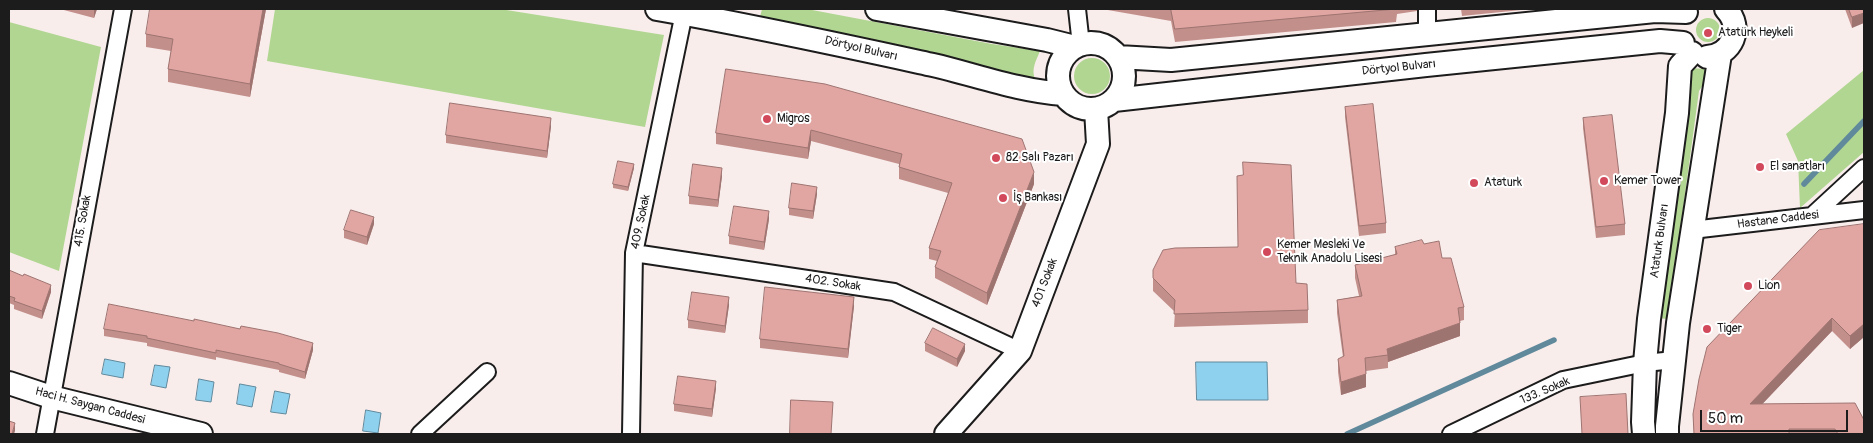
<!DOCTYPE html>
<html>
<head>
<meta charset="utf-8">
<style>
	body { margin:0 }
	#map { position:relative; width:1873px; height:443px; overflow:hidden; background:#f9edec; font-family:Pangolin,sans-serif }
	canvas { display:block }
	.frame { position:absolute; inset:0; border:10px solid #1c1c1c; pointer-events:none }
	.scale { position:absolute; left:1700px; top:410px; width:148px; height:22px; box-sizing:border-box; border:2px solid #1c1c1c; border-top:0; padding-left:6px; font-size:15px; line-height:18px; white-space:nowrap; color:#1c1c1c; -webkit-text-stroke:4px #fff; paint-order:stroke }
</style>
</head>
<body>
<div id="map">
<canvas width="1873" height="443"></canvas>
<div class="frame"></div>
<div class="scale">50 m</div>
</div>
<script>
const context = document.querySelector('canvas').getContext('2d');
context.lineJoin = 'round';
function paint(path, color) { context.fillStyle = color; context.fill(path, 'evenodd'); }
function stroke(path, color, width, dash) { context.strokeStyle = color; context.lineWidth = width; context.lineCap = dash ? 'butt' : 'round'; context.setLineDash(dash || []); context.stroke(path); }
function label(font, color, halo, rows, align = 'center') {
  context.font = font + ' Pangolin,sans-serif'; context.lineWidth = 4; context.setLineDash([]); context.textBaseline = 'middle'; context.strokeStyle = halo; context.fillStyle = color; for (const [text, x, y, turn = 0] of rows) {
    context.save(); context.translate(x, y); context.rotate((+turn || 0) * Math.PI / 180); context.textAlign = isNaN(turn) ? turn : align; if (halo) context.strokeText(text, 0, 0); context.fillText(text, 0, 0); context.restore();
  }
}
const green = new Path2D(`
	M275,9h225l164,26 -19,92 -378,-66z
	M762,9h45l185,35 48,7c-4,10 -9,18 -5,28l-275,-62z
	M1696 30a12 12 0 1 1 24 0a12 12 0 1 1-24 0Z
	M9,22l92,25 -42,224 -50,-19z
	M1074 76a18 18 0 1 1 36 0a18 18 0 1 1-36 0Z
	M1690,68l16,1 -3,16 -4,6 -31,228 -11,-1z
	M1864,70v82l-64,56 -2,-47 -12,-27z`);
const water = new Path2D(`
	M105,359l20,4 -2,15 -21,-4z
	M1196,362h71l1,38h-71z
	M155,365l15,2 -4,21 -15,-3z
	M199,379l15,3 -3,20 -15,-2z
	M240,384l16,3 -4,20 -15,-3z
	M275,391l15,3 -4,20 -15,-2z
	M366,410l15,3 -3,20 -15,-2z`);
const stream = new Path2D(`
	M1804,184l60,-63
	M1347,434l207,-94`);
const street = new Path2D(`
	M1077,9l4,36
	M1427,35v-26
	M1812,216l52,-48
	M1692,230l172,-20
	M634,253l260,39 126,59
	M45,434l78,-425
	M420,434l67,-62
	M631,434l3,-181 50,-240
	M1451,434l112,-54 82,-17 29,-3`);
const secondary = new Path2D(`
	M657,9c93,16 184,36 276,56 43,10 86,26 130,29
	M877,9l170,31 28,7
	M1058 76a33 33 0 1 1 66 0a33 33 0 1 1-66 0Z
	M1118,57l53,3 484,-49 31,1
	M1707,57c25,-2 37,-29 19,-48
	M1114,100l312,-35 234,-24 23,2
	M9,383l42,14 150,37
	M946,434l74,-83 78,-207 -2,-35
	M1644,434l-1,-12 2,-59 4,-44 28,-206 3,-47 12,-13
	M1667,434v-8l11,-103 42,-269`);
const wall = new Path2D(`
	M60,9h37l-3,9z
	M266,9l-16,88 -82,-15v-13l3,-18 -25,-4v-13z
	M1102,9h315v2l-20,3 -1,8 -221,20 -4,-21z
	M1461,9h70l-69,7z
	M1845,9h19l-12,19z
	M726,69l308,115 -47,121 -52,-27v-11l2,-6 -8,-2v-11l19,-55 -49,-14v-15l-88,-23 -3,18 -92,-15v-11z
	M1345,107l41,116v10l-27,3 -14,-119z
	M1583,118l42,106v11l-29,3 -13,-110z
	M551,126l-4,32 -101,-15v-8z
	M634,168l-6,23 -15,-3v-4z
	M722,176l-4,31 -29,-3v-8z
	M817,194l-4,25 -24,-4v-7z
	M769,219l-5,31 -35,-6v-8z
	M374,224l-7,21 -23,-7v-8z
	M1864,224v113l-14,12 -18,-18 -70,73 102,30h-170l-1,-20z
	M1424,244l18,14 22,49v13l-4,1v15l-72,26v6l-22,3v16l-25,8 -3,-23v-13l5,-2 -6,-44v-13l22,-4 -4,-18v-13l40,-10v-8z
	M9,270l42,22 -9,27 -28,-10v-4l-5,-2z
	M1153,270l143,13 12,27v13l-134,4 1,-15 -22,-21z
	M729,305l-4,28 -37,-5v-8z
	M854,306l-6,52 -88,-10v-9z
	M104,329l209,21 -8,29 -26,-7v-2l-63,-13v3l-69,-14v-3l-43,-7z
	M925,343l40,8 -8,16 -32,-16z
	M716,388l-4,29 -38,-6v-7z`);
const shadedWall = new Path2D(`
	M94,9h3l-3,9z
	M263,9h3l-16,88v-13z
	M1864,13v10l-12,5v-11z
	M551,118v8l-4,32v-7z
	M811,130v11l-3,18v-11z
	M634,164v4l-6,23v-4z
	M722,168v8l-4,31v-7z
	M1034,172v12l-47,121v-12z
	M817,187v7l-4,25v-8z
	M769,211v8l-5,31v-8z
	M374,217v7l-7,21v-8z
	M51,285v7l-9,27v-8z
	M729,297v8l-4,28v-7z
	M854,297v9l-6,52v-9z
	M1832,318v13l-82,86v-13z
	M1460,323v13l-72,26 -1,-13z
	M1864,324v13l-14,12v-13z
	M313,343v7l-8,29v-7z
	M965,344v7l-8,16v-8z
	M1366,374v13l-25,8v-13z
	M716,381v7l-4,29v-8z
	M15,423v8l-1,3h-2z`);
const building = new Path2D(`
	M150,9h113l-13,75 -82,-15 5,-30 -27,-5z
	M1171,9h225l-221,20z
	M1849,9h15v4l-12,4z
	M726,69l99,15 197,55 12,33 -47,121 -52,-26 6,-16 -12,-3 23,-65 -53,-16 3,-13 -91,-24 -3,18 -92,-15z
	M450,103l101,15 -4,33 -101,-16z
	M1373,104l13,119 -27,3 -14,-119z
	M1612,115l13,109 -29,3 -13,-109z
	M618,161l16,3 -6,23 -15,-3z
	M1243,162l48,3 5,118 11,1 1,26 -134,4 1,-14 -22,-22v-8l10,-20 12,-2 63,-1 -1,-71 6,-1z
	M693,164l29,4 -4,32 -29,-4z
	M792,183l25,4 -4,24 -24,-3z
	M734,206l35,5 -5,31 -35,-6z
	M351,210l23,7 -7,20 -23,-7z
	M1864,224v100l-14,12 -18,-18 -82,86 105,-1 9,17v14h-26l-3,-5h-46v5h-95l-1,-20 6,-35 8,-32 112,-117z
	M1422,240l2,4 15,-3 3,17h9l13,49 -6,1 2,15 -73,26 1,6 -23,3 1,16 -25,8 -3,-23 6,-3 -7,-56 25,-4 -7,-31 42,-11 -2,-7z
	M9,270l14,6 1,-2 27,11 -9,26 -28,-10 1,-3 -6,-2z
	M765,287l89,10 -6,52 -88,-10z
	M692,292l37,5 -4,29 -37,-6z
	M109,304l85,17v-2l46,10 1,-3 37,7 35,10 -8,29 -26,-8v-1l-63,-13v3l-69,-15v-2l-43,-7z
	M933,328l32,16 -8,15 -32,-16z
	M678,376l38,5 -4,28 -38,-5z
	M1626,394l2,40h-46l-2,-37z
	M791,400l42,2 -2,32h-41z
	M9,421l6,2 -3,11h-3z`);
const markers = [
	[1708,33,5,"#d1495b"],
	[767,119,5,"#d1495b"],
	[996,158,5,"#d1495b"],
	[1760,167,5,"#d1495b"],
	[1604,181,5,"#d1495b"],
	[1474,183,5,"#d1495b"],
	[1003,198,5,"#d1495b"],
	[1267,252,5,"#d1495b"],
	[1748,286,5,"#d1495b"],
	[1707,329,5,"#d1495b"]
];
const poiNames = [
	["Atatürk Heykeli",1718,33],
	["Migros",777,119],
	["82 Salı Pazarı",1006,158],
	["El sanatları",1770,167],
	["Kemer Tower",1614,181],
	["Ataturk",1484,183],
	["İş Bankası",1013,198],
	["Kemer Mesleki Ve",1277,245],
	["Teknik Anadolu Lisesi",1277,259],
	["Lion",1758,286],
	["Tiger",1717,329]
];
const streetNames = [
	["Dörtyol Bulvarı",861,49,13],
	["Dörtyol Bulvarı",1399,68,-6],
	["Hastane Caddesi",1778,220,-7],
	["415. Sokak",83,221,-80],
	["409. Sokak",641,222,-78],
	["Ataturk Bulvarı",1660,241,-82],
	["402. Sokak",833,283,9],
	["401 Sokak",1045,283,-69],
	["133. Sokak",1545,391,-23],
	["Haci H. Saygan Caddesi",90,406,15]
];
paint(green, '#b1d692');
paint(water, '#8dd1ef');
stroke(water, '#60899b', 1);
stroke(stream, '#60899b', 5.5);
stroke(street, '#1c1c1c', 20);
stroke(secondary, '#1c1c1c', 26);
stroke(street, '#fff', 16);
stroke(secondary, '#fff', 22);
paint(wall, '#c28f8b');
paint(shadedWall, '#9e7471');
paint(building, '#e1a6a2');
stroke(building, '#9e7471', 1);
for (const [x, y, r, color] of markers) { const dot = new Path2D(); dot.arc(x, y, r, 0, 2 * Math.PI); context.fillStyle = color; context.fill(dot); stroke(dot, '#fff', 2); }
label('12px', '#1c1c1c', '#fff', poiNames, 'left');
label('12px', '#1c1c1c', '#fff', streetNames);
</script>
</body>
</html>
